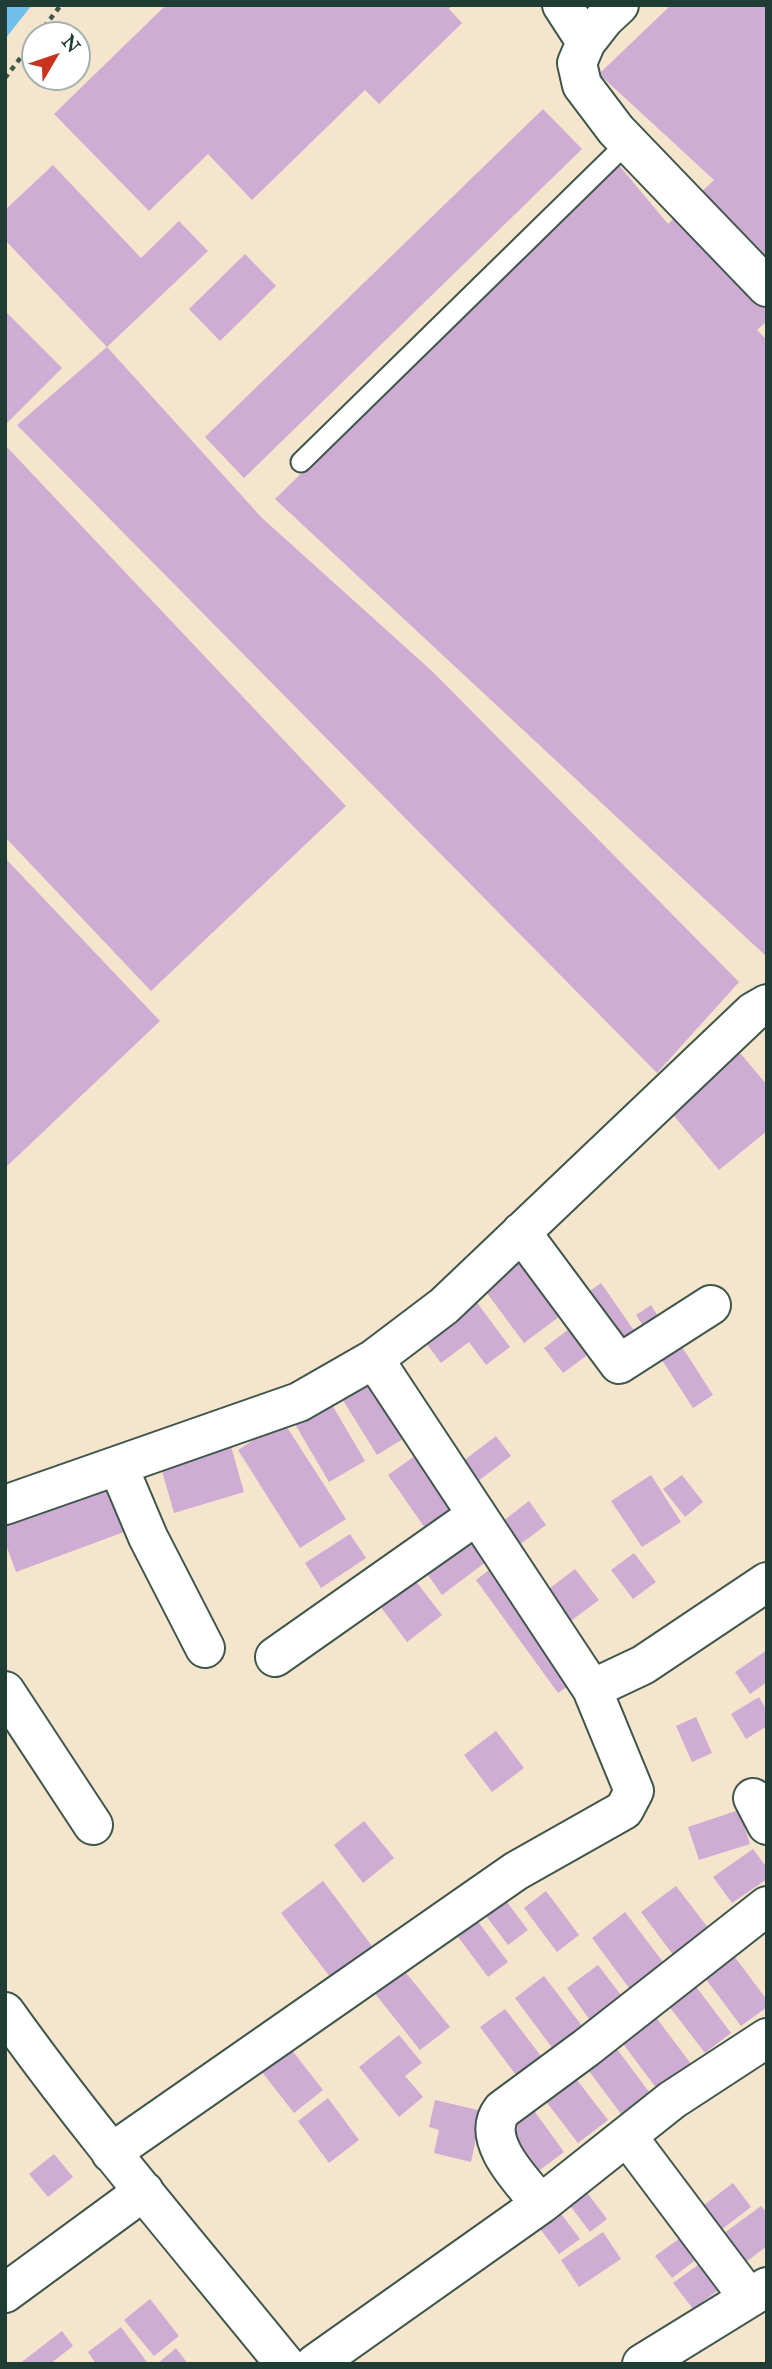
<!DOCTYPE html>
<html>
<head>
<meta charset="utf-8">
<style>
	body { margin:0 }
	#map { position:relative; width:772px; height:2369px; overflow:hidden; background:#f4e5cc; font-family:"IM FELL Great Primer",serif }
	canvas { display:block }
	.frame { position:absolute; inset:0; border:7px solid #1f3d34; pointer-events:none }
	.north { position:absolute; left:21px; top:21px; width:70px; height:70px; box-sizing:border-box; background:#fff; border:2px solid #a5b1ae; border-radius:50%; rotate:51deg; font-size:19px; font-weight:700; line-height:28px; text-align:center; color:#1f3d34 }
	.north::after { content:''; display:block; margin:auto; width:24px; height:32px; background:#c8321e; clip-path:polygon(50% 0,100% 100%,50% 72%,0 100%) }
</style>
</head>
<body>
<div id="map">
<canvas width="772" height="2369"></canvas>
<div class="frame"></div>
<div class="north">N</div>
</div>
<script>
const context = document.querySelector('canvas').getContext('2d');
context.lineJoin = 'round';
function paint(path, color) { context.fillStyle = color; context.fill(path, 'evenodd'); }
function stroke(path, color, width, dash) { context.strokeStyle = color; context.lineWidth = width; context.lineCap = dash ? 'butt' : 'round'; context.setLineDash(dash || []); context.stroke(path); }
const water = new Path2D(`
	M5,5h27l-27,34z`);
const building = new Path2D(`
	M166,5h286l-3,4 13,14 -83,81 -14,-14 -113,110 -44,-46 -59,57 -95,-97z
	M671,5h96v316l-10,9 10,10v617l-492,-458 343,-335 50,60 46,-44 -115,-106z
	M543,109l39,40 -338,329 -39,-41z
	M53,165l88,93 38,-37 29,30 -101,96 -102,-107v-30z
	M245,254l31,32 -56,55 -31,-32z
	M5,311l57,57 -57,57z
	M107,347l155,171 171,154 306,310 -82,91 -640,-648z
	M5,445l341,361 -195,185 -146,-154z
	M5,858l155,163 -155,147z
	M735,1047l32,38v46l-48,39 -54,-65z
	M520,1262l40,54 -36,27 -40,-54z
	M601,1283l34,49 -21,16 -34,-50z
	M475,1300l35,47 -24,18 -17,-23 -28,21 -18,-24z
	M651,1305l14,22 -15,9 -14,-21z
	M573,1326l20,25 -30,22 -19,-25z
	M682,1347l31,48 -20,13 -31,-48z
	M372,1379l34,58 -29,18 -36,-58z
	M328,1398l37,63 -36,21 -37,-63z
	M283,1421l63,98 -46,29 -62,-98z
	M496,1436l15,20 -42,32 -15,-20z
	M230,1443l14,49 -70,21 -14,-49z
	M419,1453l37,53 -31,22 -37,-53z
	M651,1475l30,47 -39,25 -31,-46z
	M682,1475l21,27 -18,15 -22,-28z
	M106,1483l18,49 -108,40 -11,-30v-22z
	M529,1501l17,24 -35,26 -17,-23z
	M475,1529l20,26 -53,40 -19,-27z
	M350,1534l16,24 -45,30 -16,-25z
	M634,1553l22,29 -23,17 -22,-29z
	M494,1566l83,114 -19,13 -82,-113z
	M575,1569l24,31 -39,29 -23,-31z
	M414,1579l28,36 -35,27 -27,-36z
	M767,1650v32l-17,12 -15,-22z
	M759,1697l8,14v15l-21,13 -15,-25z
	M696,1717l16,36 -20,9 -16,-36z
	M496,1731l28,37 -32,24 -28,-37z
	M739,1810l11,34 -51,16 -11,-33z
	M364,1821l30,37 -31,25 -29,-38z
	M753,1849l14,19v11l-35,24 -19,-26z
	M323,1881l55,73 -41,32 -56,-73z
	M676,1886l33,43 -35,27 -33,-44z
	M546,1891l33,44 -22,17 -33,-44z
	M503,1897l25,33 -20,15 -25,-33z
	M625,1912l41,54 -34,26 -40,-54z
	M473,1915l35,47 -20,15 -35,-47z
	M731,1952l36,48v7l-26,19 -39,-52z
	M398,1963l52,64 -30,23 -51,-64z
	M598,1965l26,34 -32,24 -25,-35z
	M544,1976l45,59 -30,22 -44,-59z
	M691,1980l40,53 -26,20 -40,-52z
	M505,2009l39,51 -25,19 -39,-52z
	M652,2012l39,52 -34,25 -39,-52z
	M399,2035l23,28 -17,13 18,21 -24,20 -40,-50z
	M284,2040l39,50 -29,23 -39,-50z
	M611,2041l41,55 -28,22 -41,-55z
	M570,2071l38,49 -30,23 -37,-48z
	M328,2098l31,42 -30,23 -31,-42z
	M435,2100l47,11 -11,51 -37,-9 5,-23 -10,-3z
	M530,2105l34,47 -31,23 -35,-46z
	M54,2154l19,23 -25,20 -19,-23z
	M733,2183l18,24 -42,32 -18,-24z
	M582,2186l25,33 -17,13 -25,-33z
	M553,2203l27,36 -21,15 -27,-36z
	M761,2206l6,7v33l-29,22 -22,-29z
	M690,2231l16,21 -34,26 -17,-22z
	M603,2232l18,27 -42,28 -18,-27z
	M709,2257l19,26 -35,26 -20,-26z
	M150,2299l29,37 -25,20 -30,-36z
	M121,2327l26,35 -3,2h-48l-8,-12z
	M62,2331l11,15 -23,18h-31z
	M176,2348l12,16h-31z`);
const path = new Path2D(`
	M38,35l23,-30
	M5,78l30,-39`);
const lane = new Path2D(`
	M301,462l327,-320`);
const street = new Path2D(`
	M562,5l24,37
	M619,5l-15,14 -18,23 -9,21 5,22 34,45 151,157
	M521,1232l98,132 92,-59
	M374,1359l218,330 51,-24 124,-83
	M118,1466l30,71 57,111
	M5,1505l294,-103 75,-43 70,-53 309,-294 14,-8
	M275,1657l202,-142
	M5,1691l88,134
	M753,1798l14,27
	M5,2012c87,122 185,235 280,352
	M627,2136l121,161
	M111,2153l405,-282 108,-61 10,-19 -42,-102
	M541,2204c-18,-22 -62,-64 -39,-94l84,-62 181,-142
	M5,2293l139,-102
	M315,2364l226,-160 131,-104 95,-62
	M642,2364l125,-77`);
paint(water, '#70bfeb');
paint(building, '#cfacd3');
stroke(lane, '#3f564b', 23);
stroke(street, '#3f564b', 42);
stroke(path, '#3f564b', 4.5, [5, 5]);
stroke(lane, '#fff', 19);
stroke(street, '#fff', 38);
</script>
</body>
</html>
